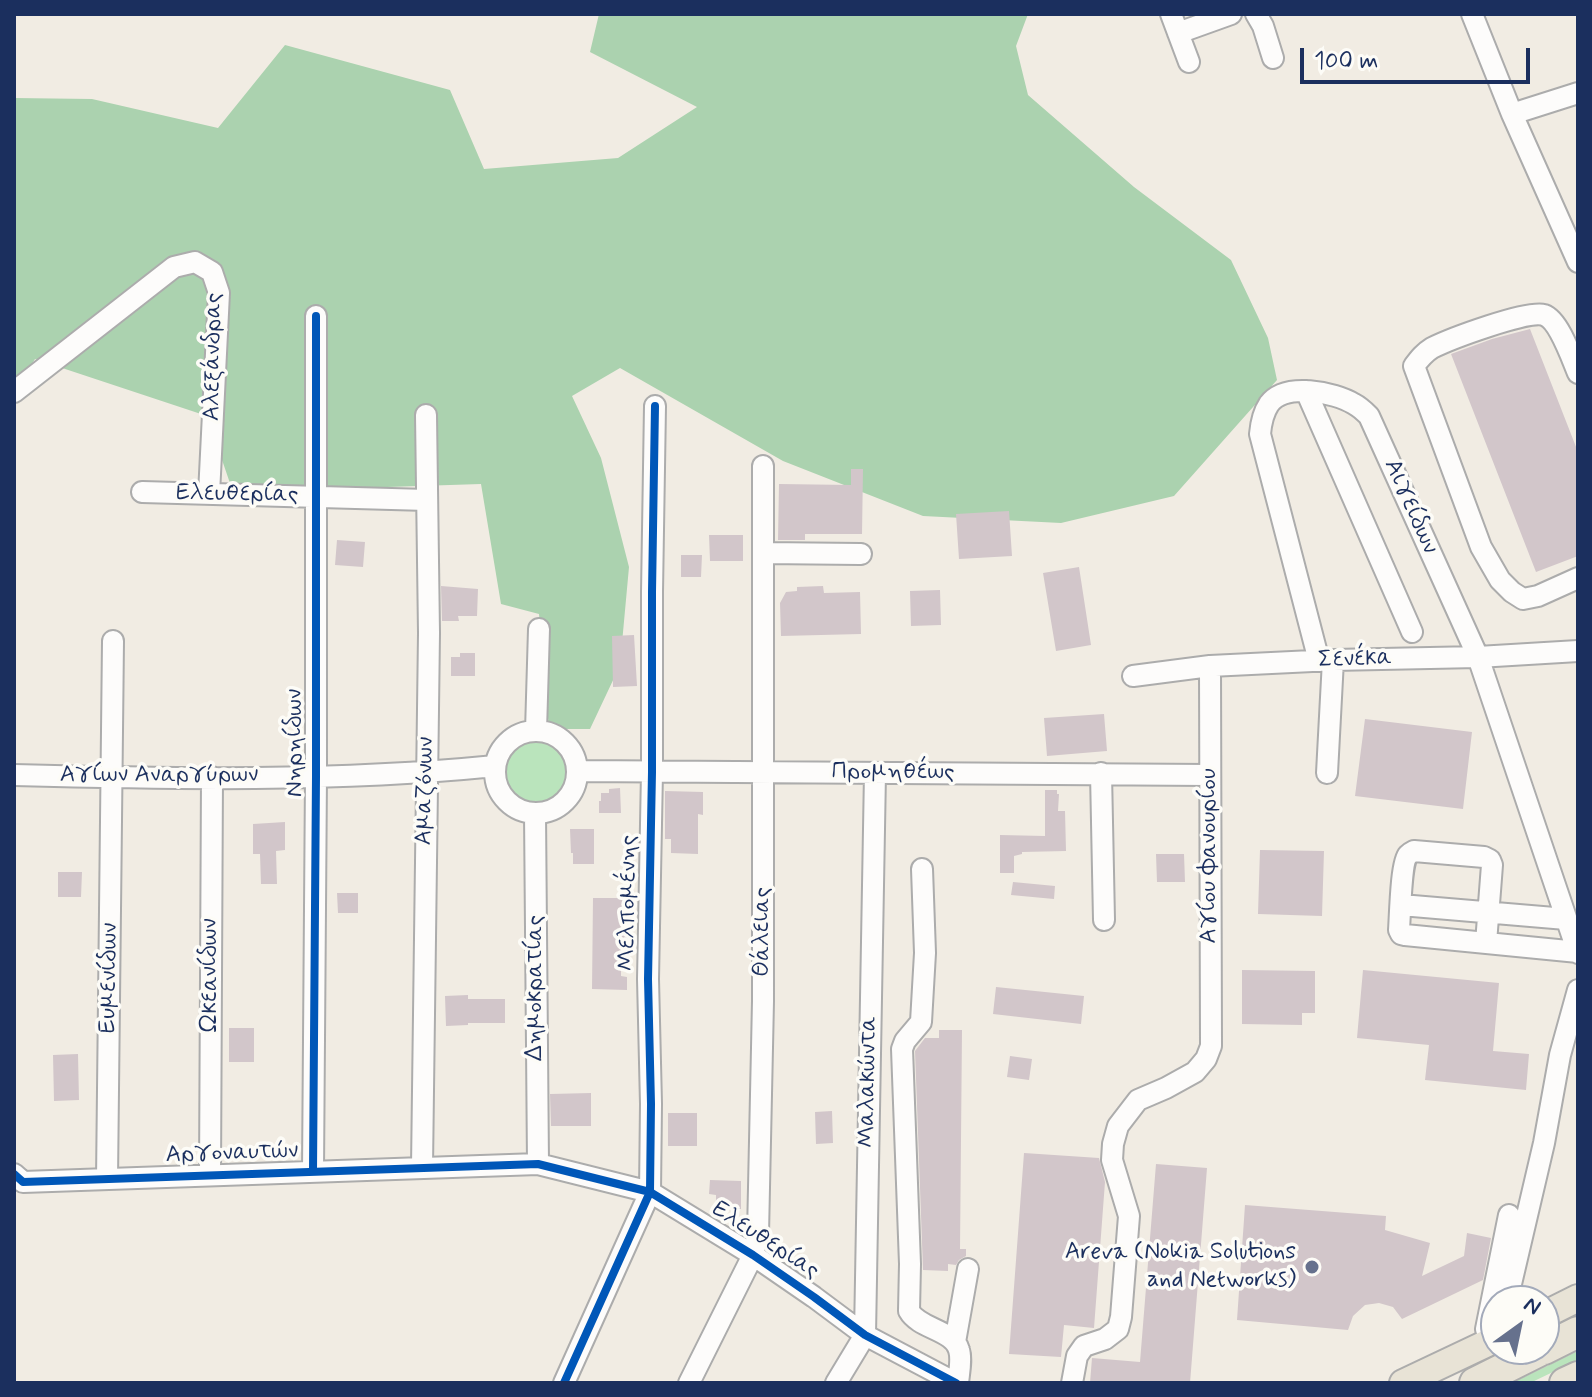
<!DOCTYPE html>
<html>
<head>
<meta charset="utf-8">
<style>
	body { margin:0 }
	#map { position:relative; width:1592px; height:1397px; overflow:hidden; background:#f1ece3; font-family:Mynerve,sans-serif }
	canvas { display:block }
	.frame { position:absolute; inset:0; border:16px solid #1b2f5e; pointer-events:none }
	.north { position:absolute; left:1480px; top:1285px; width:80px; height:80px; box-sizing:border-box; background:#fdfcf7; border:2px solid #a3aaba; border-radius:50%; rotate:33deg; font-size:22px; font-weight:700; line-height:32px; text-align:center; color:#1b2f5e }
	.north::after { content:''; display:block; margin:auto; width:28px; height:36px; background:#66718d; clip-path:polygon(50% 0,100% 100%,50% 72%,0 100%) }
	.scale { position:absolute; left:1300px; top:48px; width:230px; height:36px; box-sizing:border-box; border:4px solid #1b2f5e; border-top:0; padding-left:10px; font-size:24px; line-height:28px; white-space:nowrap; color:#1b2f5e; -webkit-text-stroke:6px #fdfcf7; paint-order:stroke }
</style>
</head>
<body>
<div id="map">
<canvas width="1592" height="1397"></canvas>
<div class="frame"></div>
<div class="north">N</div>
<div class="scale">100 m</div>
</div>
<script>
const context = document.querySelector('canvas').getContext('2d');
context.lineJoin = 'round';
function paint(path, color) { context.fillStyle = color; context.fill(path, 'evenodd'); }
function stroke(path, color, width, dash) { context.strokeStyle = color; context.lineWidth = width; context.lineCap = dash ? 'butt' : 'round'; context.setLineDash(dash || []); context.stroke(path); }
function label(font, color, halo, rows, align = 'center') {
  context.font = font + ' Mynerve,sans-serif'; context.lineWidth = 7; context.setLineDash([]); context.textBaseline = 'middle'; context.strokeStyle = halo; context.fillStyle = color; for (const [text, x, y, turn = 0] of rows) {
    context.save(); context.translate(x, y); context.rotate((+turn || 0) * Math.PI / 180); context.textAlign = isNaN(turn) ? turn : align; if (halo) context.strokeText(text, 0, 0); context.fillText(text, 0, 0); context.restore();
  }
}
const green = new Path2D(`
	M503 771a32 32 0 1 1 64 0a32 32 0 1 1-64 0Z
	M1578,1351v9l-48,23h-18z`);
const forest = new Path2D(`
	M599,14h429l-12,32 12,49 106,92 97,73 37,78 9,42 -103,116 -113,27 -138,-7 -140,-55 -163,-93 -48,28 29,62 28,109 -8,87 -6,22 -25,53h-41l-10,-115 -38,-10 -20,-120 -248,8 -26,-76 -172,-57 -21,35v-296l78,1 126,29 67,-83 165,45 34,79 134,-11 79,-51 -107,-55z`);
const building = new Path2D(`
	M1530,329l48,123v104l-42,16 -85,-218 41,-15z
	M851,469h12l-1,65h-57v6h-27l1,-56 72,1z
	M1009,511l3,45 -53,3 -3,-45z
	M709,535h34v26h-33z
	M337,540l28,2 -2,25 -28,-2z
	M681,555h21l-1,22h-20z
	M1079,567l12,78 -35,6 -13,-78z
	M441,586l37,3 -1,27h-19l1,5h-17z
	M823,586l1,7 36,-1 1,42 -80,2 -1,-33 6,-11 11,-1v-4z
	M940,590l1,35 -30,1 -1,-35z
	M634,635l3,51 -24,1 -1,-51z
	M460,653h15v23h-24v-19h9z
	M1104,714l3,37 -60,5 -3,-38z
	M1365,719l107,13 -9,77 -108,-13z
	M620,788l1,25h-22v-12h2v-8h8v-4z
	M1045,790h12v4h2l-1,17h7l1,40 -44,1v2l-8,2v17h-14v-38l45,1z
	M665,791l38,1v23l-5,-1v40l-27,-1v-14h-6z
	M285,822v28l-9,1 1,33h-16l-1,-30h-7v-30z
	M570,829h24v35h-21v-11h-2z
	M1260,850l64,1 -2,65 -64,-2z
	M1156,854h28l1,28h-28z
	M58,872h24l-1,25h-23z
	M1013,882l42,4 -1,13 -43,-4z
	M337,893h21v20h-20z
	M593,898h30l-1,17h8v37h-9v24l6,1v13l-35,-1z
	M1242,970l73,1v42h-13v12l-60,-1z
	M1363,970l136,13 -6,68 36,3 -3,36 -101,-10 4,-35 -72,-7z
	M996,987l88,9 -3,28 -88,-10z
	M468,995v4h37v24h-37v2l-22,1 -1,-30z
	M229,1028h25v34h-25z
	M939,1030h23l-2,219h6v7l-7,4 -3,5 -8,-1v7l-25,-1 -8,-219 10,-13h14z
	M78,1054l1,46 -25,1 -1,-46z
	M1010,1056l22,3 -3,21 -22,-3z
	M591,1093v33h-40l-1,-32z
	M832,1111l1,32 -17,1 -1,-32z
	M668,1113h29v33h-29z
	M1024,1153l75,5 6,24 -11,146 -30,-3 -3,32 -52,-3z
	M1156,1164l51,4 -17,215h-100l2,-25 48,4z
	M710,1180l31,1v28h-25v-14l-7,-1z
	M1245,1205l141,11 -1,14 45,13 -8,33 42,-20 3,-23 24,5 -8,42 -81,39 -9,-12 -14,-4 -14,2 -12,11 -5,14 -111,-10z`);
const minor = new Path2D(`
	M1171,14l18,48
	M1256,14l7,12 10,32
	M1472,14l40,100 66,148
	M1178,33l53,-19
	M1512,114l66,-21
	M1578,373c-6,-14 -19,-53 -34,-58 -17,-5 -94,24 -112,33 -8,5 -12,10 -18,18l67,181 19,33 12,12 11,7 15,-3 40,-18
	M1306,391l106,241
	M14,392l160,-125 21,-5 17,10 7,21 -10,201
	M142,492l285,8
	M763,553l98,1
	M1319,661l-59,-227c1,-11 3,-21 9,-30 16,-22 65,-12 85,0 6,3 11,8 15,12l109,241 100,296
	M1133,676l77,-10 123,-6 145,-3 100,-6
	M536,731l3,-102
	M495 772a41 41 0 1 1 82 0a41 41 0 1 1-82 0Z
	M577,771l633,4
	M1101,773l3,147
	M1327,773l6,-113
	M14,775c160,4 321,7 481,-9
	M535,813l3,351
	M922,869l3,84 -4,69 -16,19 -3,8 8,215 -1,47c10,18 45,19 50,39 3,9 0,23 -1,33
	M1401,905l165,14
	M1486,943l6,-78 -2,-5 -6,-3 -70,-6c-2,1 -4,2 -6,4 -7,7 -8,62 -9,75l2,4 4,1 173,17
	M422,1167l7,-534 -3,-218
	M313,1171l3,-395v-460
	M14,1174l9,8 515,-18 112,28 103,63 61,42 51,38 91,48
	M210,1175l2,-398
	M107,1179l6,-538
	M1507,1301l37,-158 16,-88 18,-65
	M955,1342l13,-73
	M1490,1342l-4,-13 23,-114
	M564,1383l86,-191 1,-88 -3,-125 4,-207v-180l3,-186
	M689,1383l64,-128 5,-21 5,-233v-535
	M836,1383l29,-48 10,-562
	M1072,1383l5,-27 7,-10 21,-7 13,-10 3,-12 8,-101 -17,-56 1,-16 5,-18 20,-26 28,-12 29,-16 11,-13 5,-13 -1,-380`);
const major = new Path2D(`
	M1544,1315l34,-17
	M1403,1383l93,-44`);
const highway = new Path2D(`
	M1544,1349l34,-17
	M1475,1383l68,-34
	M1565,1383l13,-6`);
const cycleway = new Path2D(`
	M313,1171l3,-395v-460
	M14,1174l9,8 515,-18 112,28 103,63 61,42 51,38 91,48
	M564,1383l86,-191 1,-88 -3,-125 4,-207v-180l3,-186`);
const markers = [
	[1312,1267,8,"#66718d"]
];
const streetNames = [
	["Αλεξάνδρας",214,357,-89],
	["Ελευθερίας",237,495,1],
	["Αιγείδων",1410,507,66],
	["Σενέκα",1355,660,-2],
	["Νηρηίδων",296,743,-90],
	["Προμηθέως",893,773],
	["Αγίων Αναργύρων",159,776],
	["Αμαζόνων",426,791,-89],
	["Αγίου Φανουρίου",1210,856,-90],
	["Μελπομένης",629,903,-89],
	["Θάλειας",763,932,-90],
	["Ωκεανίδων",211,976,-90],
	["Ευμενίδων",110,978,-89],
	["Δημοκρατίας",536,988,-90],
	["Μαλακώντα",869,1082,-89],
	["Αργοναυτών",232,1154,-2],
	["Ελευθερίας",765,1241,33]
];
const poiNames = [
	["Areva (Nokia Solutions",1296,1253],
	["and Networks)",1296,1281]
];
paint(green, '#bae4bc');
paint(forest, '#abd2af');
paint(building, '#d2c6ca');
stroke(minor, '#acacac', 24);
stroke(major, '#acacac', 30);
stroke(highway, '#acacac', 34);
stroke(minor, '#fdfcfb', 20);
stroke(major, '#e8e3d6', 26);
stroke(highway, '#e8e3d6', 30);
stroke(cycleway, '#0057b8', 8);
for (const [x, y, r, color] of markers) { const dot = new Path2D(); dot.arc(x, y, r, 0, 2 * Math.PI); context.fillStyle = color; context.fill(dot); stroke(dot, '#fdfcf7', 3); }
label('24px', '#1b2f5e', '#fdfcf7', streetNames);
label('24px', '#1b2f5e', '#fdfcf7', poiNames, 'right');
</script>
</body>
</html>
